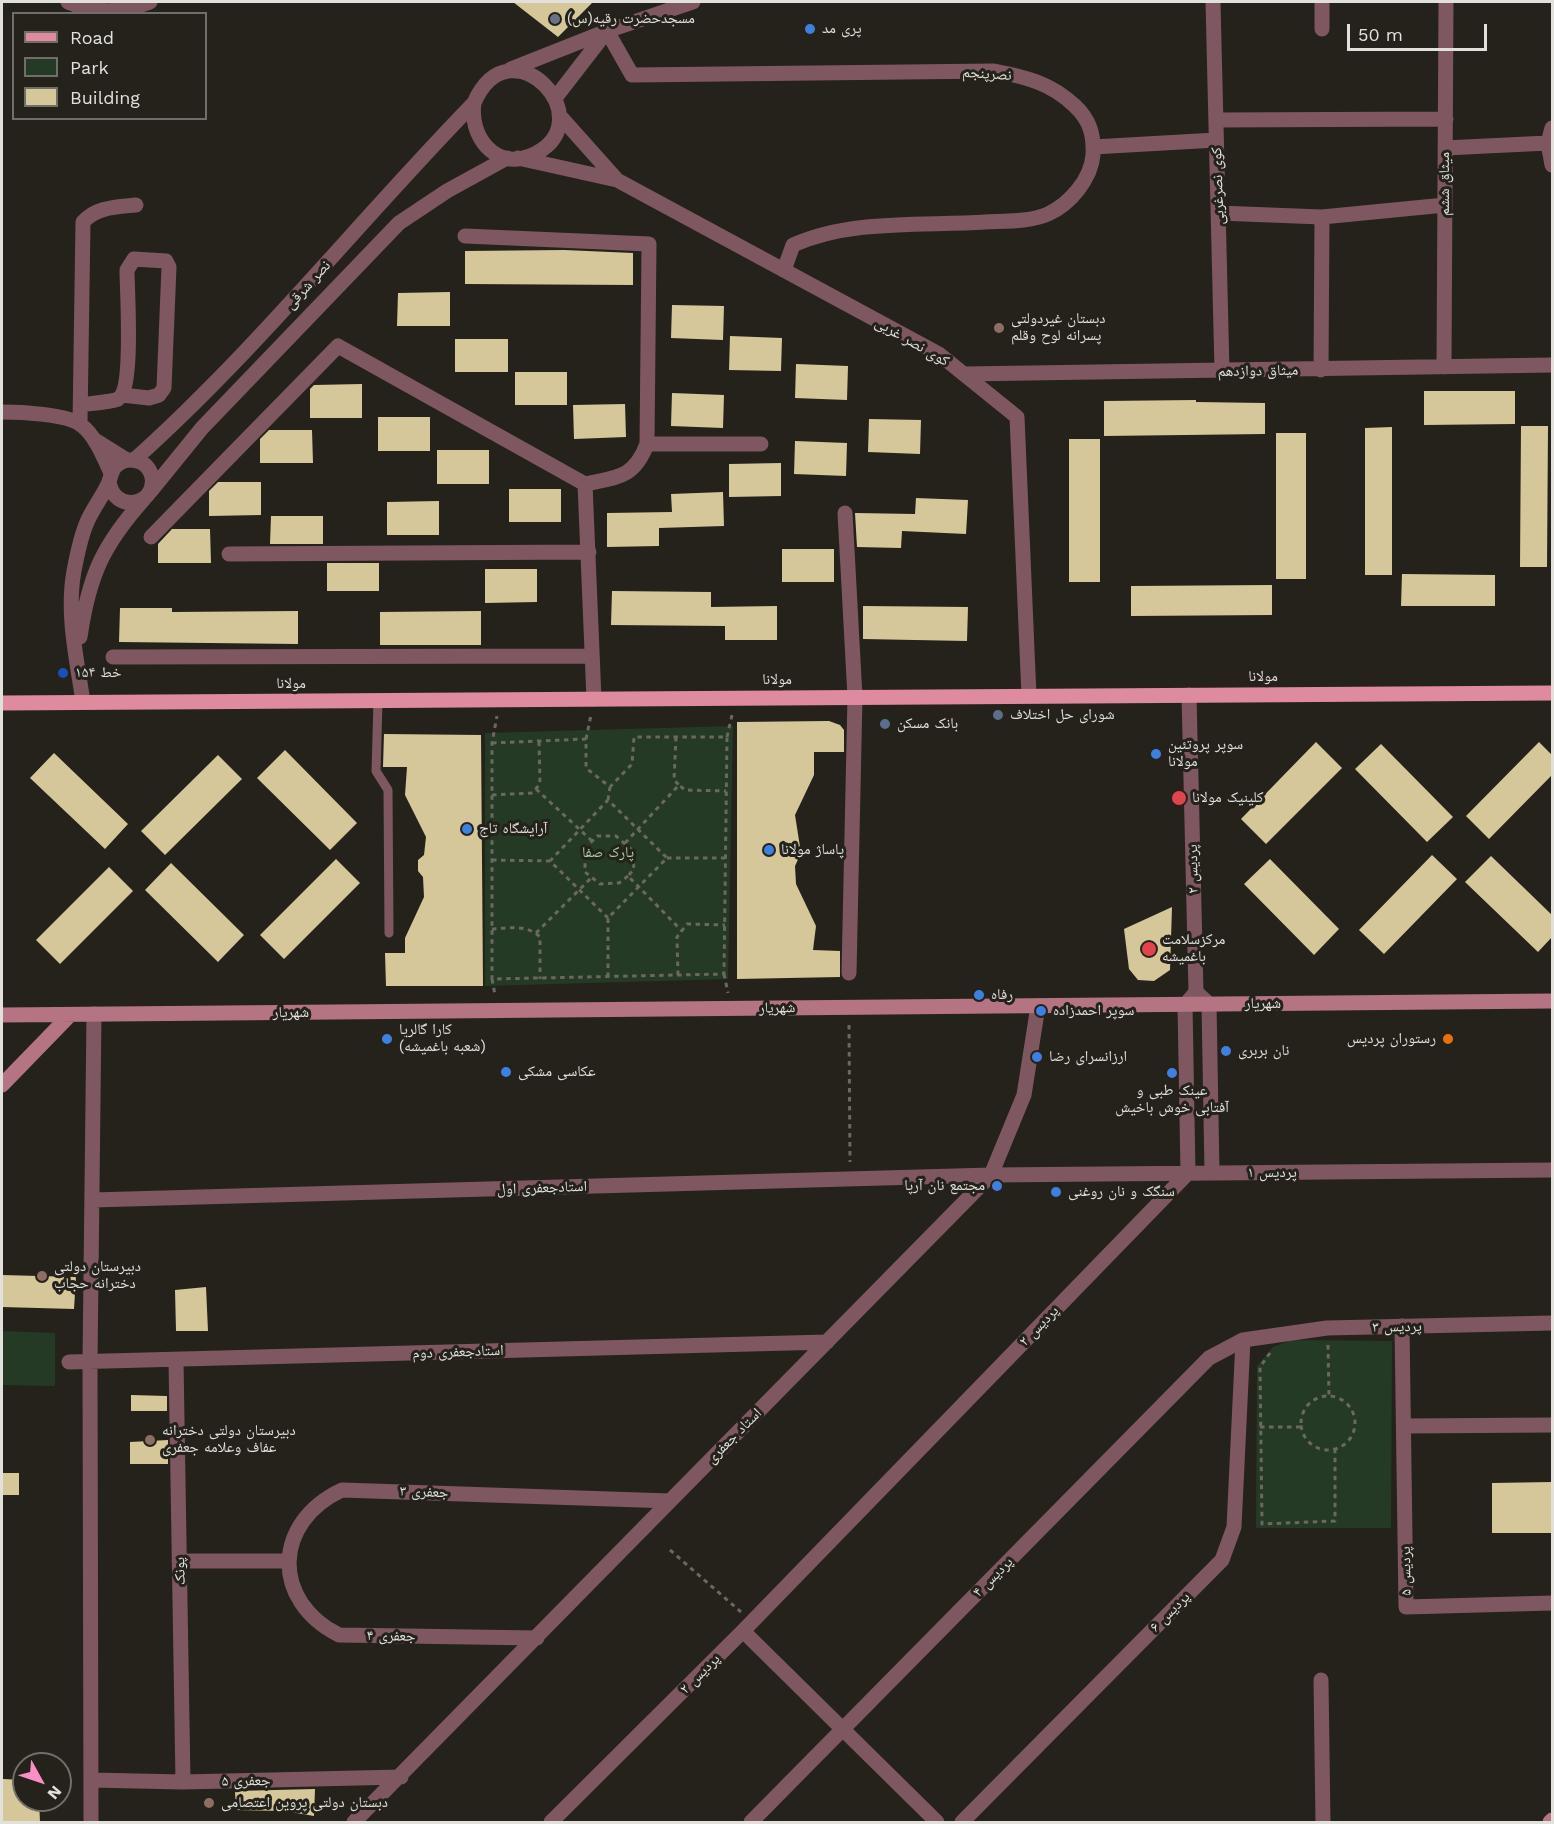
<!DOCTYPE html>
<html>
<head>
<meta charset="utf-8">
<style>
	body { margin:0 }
	#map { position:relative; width:1554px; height:1824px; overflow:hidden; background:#25221b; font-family:"Work Sans",sans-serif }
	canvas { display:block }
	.frame { position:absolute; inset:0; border:3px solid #e1e0db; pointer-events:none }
	.legend { position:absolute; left:12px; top:12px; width:195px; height:108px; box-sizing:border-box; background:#25221b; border:2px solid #706e68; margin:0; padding:8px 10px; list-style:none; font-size:18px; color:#e1e0db }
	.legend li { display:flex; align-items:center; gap:12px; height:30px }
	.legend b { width:30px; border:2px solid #706e68 }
	.north { position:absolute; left:12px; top:1752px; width:60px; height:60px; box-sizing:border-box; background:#25221b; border:2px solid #706e68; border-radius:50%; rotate:130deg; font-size:16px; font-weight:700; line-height:24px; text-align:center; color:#e1e0db }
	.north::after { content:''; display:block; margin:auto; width:21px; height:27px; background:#fa8fc8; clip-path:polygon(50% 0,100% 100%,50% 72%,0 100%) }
	.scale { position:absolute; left:1347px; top:24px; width:140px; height:27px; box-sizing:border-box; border:3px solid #e1e0db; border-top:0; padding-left:8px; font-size:18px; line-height:21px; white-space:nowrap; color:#e1e0db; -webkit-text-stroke:4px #25221b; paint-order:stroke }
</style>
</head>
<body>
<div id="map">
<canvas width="1554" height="1824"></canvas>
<div class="frame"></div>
<ul class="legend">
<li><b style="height:8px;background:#dd8b9d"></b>Road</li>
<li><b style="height:16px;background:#253a25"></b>Park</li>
<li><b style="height:16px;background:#d6c79b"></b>Building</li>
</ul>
<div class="north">N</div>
<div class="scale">50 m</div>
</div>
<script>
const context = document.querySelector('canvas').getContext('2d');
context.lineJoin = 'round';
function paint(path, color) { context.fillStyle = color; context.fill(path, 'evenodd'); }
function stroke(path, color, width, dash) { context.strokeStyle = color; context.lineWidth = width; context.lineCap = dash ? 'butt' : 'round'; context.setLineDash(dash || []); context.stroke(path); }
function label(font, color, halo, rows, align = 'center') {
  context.font = font + ' "Work Sans","Noto Naskh Arabic",sans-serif'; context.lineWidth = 6; context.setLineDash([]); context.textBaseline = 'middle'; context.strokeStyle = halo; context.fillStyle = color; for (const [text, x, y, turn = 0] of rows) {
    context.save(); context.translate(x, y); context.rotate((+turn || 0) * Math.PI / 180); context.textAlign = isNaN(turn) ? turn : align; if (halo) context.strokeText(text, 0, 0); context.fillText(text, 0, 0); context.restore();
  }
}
const green = new Path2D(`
	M733,726l-5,253 -243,7v-253z
	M2,1331l53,2v53l-53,-1z
	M1291,1340l101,1 -1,187h-135l1,-162 16,-19z`);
const building = new Path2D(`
	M513,2h80l-35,35z
	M564,250l69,3v32l-168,-1v-33z
	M450,292v34h-53l1,-33z
	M672,305l52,1 -1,34 -52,-2z
	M730,336l52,2 -1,33 -52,-1z
	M455,339h53v33h-53z
	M796,364l52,2 -1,34 -52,-2z
	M515,372h52v33h-52z
	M362,384v34h-52v-29l4,-4z
	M1424,391h91v33l-91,1z
	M672,393l52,2 -1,33 -52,-2z
	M1196,400v2l69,1v31l-161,2v-35z
	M625,404l1,33 -52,2 -1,-34z
	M378,417h52v34h-52z
	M869,419l52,1 -1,34 -52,-2z
	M1521,426h27l-1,141h-27z
	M1392,427v148h-27v-147z
	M269,430h43l1,33h-53v-24z
	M1276,433h30v146h-30z
	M1069,439h31v143h-31z
	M795,441l52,2 -1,33 -52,-2z
	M437,450h52v34h-52z
	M781,463v33l-52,1v-33z
	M218,482h43v33l-52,1v-25z
	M509,489h52v33h-52z
	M723,492l1,34 -65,2v18l-52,1v-34l65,-1 -1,-18z
	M916,498l52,2 -2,34 -64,-3 -1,17 -44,-1 -2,-34 60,1z
	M439,501v34h-52v-33z
	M271,516h52v28h-53z
	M172,529h38l1,34h-53v-19z
	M782,549h52v33h-52z
	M327,563h52v28h-52z
	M485,569h52v33l-52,1z
	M1402,574l93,1v31h-94z
	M1272,585v30l-141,1v-30z
	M612,591l99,1v15l66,-1v34h-52v-14l-114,-1z
	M863,606l105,1 -1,34 -104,-2z
	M120,608h52v4l126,-1v33l-179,-2z
	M481,611v34h-101v-33z
	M829,721l11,4 4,5v22h-30v23l-19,40 6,38 -6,13 1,18 20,42 -3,24 27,1v26l-103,2v-257z
	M384,734l97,1 2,251h-97l-1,-33h20v-15l19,-41 -1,-20 -5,-6v-11l6,-5 2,-18 -21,-42 2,-28h-24z
	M1316,742l26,26 -76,76 -25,-25z
	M1539,742l13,13v20l-63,64 -23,-23z
	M1381,744l72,73 -26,25 -72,-73z
	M285,750l72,73 -27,27 -73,-72z
	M54,753l74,71 -23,25 -75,-71z
	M218,755l24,24 -77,76 -24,-24z
	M1432,855l25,24 -73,75 -25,-24z
	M1491,856l61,59v22l-14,15 -73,-70z
	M336,859l24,24 -76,76 -24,-24z
	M1270,859l69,70 -25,26 -70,-71z
	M171,863l73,72 -26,27 -73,-72z
	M109,867l24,24 -73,73 -24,-24z
	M1172,907l-2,63 -16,11 -16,-1 -9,-11 -5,-40z
	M2,1275l74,2 -2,32 -72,-2z
	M206,1287l2,44h-32l-1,-41z
	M131,1395l36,1v15h-36z
	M168,1440v24h-38v-22z
	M2,1473h17v22h-17z
	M1552,1482v51h-60v-50z
	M3,1779l21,1v20h15l1,22h-37z
	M315,1789l-1,27 -29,-5 -49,-1 -1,-19z`);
const path = new Path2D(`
	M676,737l-2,43 5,5
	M727,737l5,-22
	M586,739l5,-24
	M492,743l94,-4v29l24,19 22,-23 2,-27h93l-3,237 -232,5v-236l5,-27
	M536,789l56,52
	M492,795l40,-2 8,-9 -1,-43
	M608,800l2,-13
	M625,843l54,-58 6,5 41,1
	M667,858h58
	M492,860l58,1
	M628,876l-9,7 -19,1 -15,-12v-23l12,-13h19l16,14 2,19 -6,7 54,55
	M492,929c16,-1 35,-5 48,8v42
	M536,933l56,-56
	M724,974l4,19
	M678,975l-1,-38 10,-13 38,1
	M608,977v-59l59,-60 -59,-58 -58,61 58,57
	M492,979l3,16
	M849,1025l1,137
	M1328,1345l1,51
	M1270,1353l-10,14 2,157 73,-3v-71
	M1301 1423a27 27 0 1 1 54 0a27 27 0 1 1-54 0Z
	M1260,1427h41
	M670,1550l71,62`);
const service = new Path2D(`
	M378,701l-2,70 12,19 1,143`);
const minor = new Path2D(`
	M68,2c28,12 53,11 82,0
	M1213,2l9,369
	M1322,2v27
	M607,31l25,44 362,-4c32,6 57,12 81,35 15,14 19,29 18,49 -2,24 -23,49 -45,59 -18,8 -43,7 -63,8 -63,4 -134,-3 -192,23l-9,25
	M1216,120l230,-1
	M1552,128l-4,15 4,22
	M1093,147l123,-7
	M1445,148l103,-5
	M1218,213l104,4
	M1444,367l2,-365
	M1321,370l1,-153 123,-12
	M964,374l588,-9
	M81,405c9,-2 32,-3 37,-6 16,-10 9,-107 9,-129l7,-11 32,2 3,6 -5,121 -5,7 -10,3 -27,-3
	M2,412c17,0 66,2 79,13 14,10 23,33 30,48
	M80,423l3,-201c13,-15 33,-15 53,-17
	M95,440l32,20
	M647,444h114
	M585,484l9,215
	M845,513l10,184 -6,276
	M151,537l187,-191 247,138c33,-7 49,-6 62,-40l2,-200 -184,-8
	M229,554l360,-2
	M113,657l479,-1
	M92,1200l899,-25 561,-5
	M1402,1326l4,281 146,-4
	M176,1360l7,422
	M69,1362l758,-20
	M1404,1426l148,-1
	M179,1561h110
	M743,1631l194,191
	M537,1638l-198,-3c-68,-34 -66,-113 3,-145l328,11
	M1321,1680l2,142
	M91,1780l92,2 218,-5
	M91,1822l-1,-460 4,-348
	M354,1822l637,-647 33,-80 14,-89
	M551,1822l192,-191 445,-458 -3,-168 11,-13 13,12 3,169
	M751,1822l458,-464 34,-18 84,-12 225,-5
	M962,1822l260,-262 12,-33 9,-187`);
const tertiary = new Path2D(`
	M607,31l86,-29
	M511,69l96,-38 -51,66
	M559,115l58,65
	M518,158l99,22 322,174 78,63 12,279
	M134,460c123,-110 225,-239 340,-357 37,-85 134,21 56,53 -36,14 -61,-21 -56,-53
	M150,492l52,-64 197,-205 48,-32 60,-33
	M80,637c9,-62 23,-92 64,-138
	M1189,695l7,297
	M83,702c-6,-42 -17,-88 -9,-131 3,-16 7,-35 13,-49 6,-14 16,-26 22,-40 2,-6 2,-11 7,-16 6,-6 14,-7 21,-5 8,2 13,8 15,16 5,29 -39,37 -43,4`);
const secondary = new Path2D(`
	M2,1015l1550,-14
	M2,1085l68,-70
	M1550,1822l2,-2`);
const primary = new Path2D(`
	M2,703l1550,-10`);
const markers = [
	[555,19,6,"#6b7280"],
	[810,29,6,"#3f7fe0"],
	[999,328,6,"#8d6e63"],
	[63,673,6,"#1a4fb4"],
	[998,715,6,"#5c6f8a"],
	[885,724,6,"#5c6f8a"],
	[1156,754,6,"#3f7fe0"],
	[1179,798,8,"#e0444e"],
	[467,829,6,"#3f7fe0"],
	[769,850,6,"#3f7fe0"],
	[1149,949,8,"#e0444e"],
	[979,995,6,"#3f7fe0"],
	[1041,1011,6,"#3f7fe0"],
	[387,1039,6,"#3f7fe0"],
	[1448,1039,6,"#e8710a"],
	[1226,1051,6,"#3f7fe0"],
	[1037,1057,6,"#3f7fe0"],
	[506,1072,6,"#3f7fe0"],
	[1172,1073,6,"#3f7fe0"],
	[997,1186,6,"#3f7fe0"],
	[1056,1192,6,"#3f7fe0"],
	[42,1276,6,"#8d6e63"],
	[150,1440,6,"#8d6e63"],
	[209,1803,6,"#8d6e63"]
];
const poiNames = [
	["مسجدحضرت رقیه(س)",567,19],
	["پری مد",822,29],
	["دبستان غیردولتی",1011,319],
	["پسرانه لوح وقلم",1011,336],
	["خط ۱۵۴",75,673],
	["شورای حل اختلاف",1010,715],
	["بانک مسکن",897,724],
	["سوپر پروتئین",1168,745],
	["مولانا",1168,762],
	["کلینیک مولانا",1192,798],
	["آرایشگاه تاج",479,829],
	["پاساژ مولانا",781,850],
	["مرکزسلامت",1162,940],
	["باغمیشه",1162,957],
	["رفاه",991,995],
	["سوپر احمدزاده",1053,1011],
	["کارا گالریا",399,1030],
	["(شعبه باغمیشه)",399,1047],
	["رستوران پردیس",1436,1039,"right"],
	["نان بربری",1238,1051],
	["ارزانسرای رضا",1049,1057],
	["عکاسی مشکی",518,1072],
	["عینک طبی و",1172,1091,"center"],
	["آفتابی خوش باخیش",1172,1108,"center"],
	["مجتمع نان آرپا",985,1186,"right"],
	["سنگک و نان روغنی",1068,1192],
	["دبیرستان دولتی",54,1267],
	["دخترانه حجاب",54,1284],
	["دبیرستان دولتی دخترانه",162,1431],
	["عفاف وعلامه جعفری",162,1448],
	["دبستان دولتی پروین اعتصامی",221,1803]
];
const streetNames = [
	["نصرپنجم",987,74,4],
	["میثاق ششم",1445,184,-90],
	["کوی نصرغربی",1218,186,-92],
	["نصر شرقی",308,285,-48],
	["کوی نصر غربی",912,342,30],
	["میثاق دوازدهم",1258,371,-1],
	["مولانا",1263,677],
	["مولانا",777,680],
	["مولانا",291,684],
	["پردیس ۲",1193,869,-91],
	["شهریار",1263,1004],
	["شهریار",777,1008,-1],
	["شهریار",291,1013],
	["پردیس ۱",1272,1173],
	["استادجعفری اول",542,1188,-2],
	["پردیس ۲",1039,1326,-46],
	["پردیس ۳",1397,1327,-1],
	["استادجعفری دوم",458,1352,-2],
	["استاد جعفری",734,1436,-45],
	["جعفری ۳",424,1492,2],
	["پونک",180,1571,-91],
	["پردیس ۵",1406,1571,-91],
	["پردیس ۴",993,1577,-45],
	["پردیس ۶",1170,1612,-45],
	["جعفری ۴",391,1636,1],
	["پردیس ۲",700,1674,-45],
	["جعفری ۵",246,1781,-1]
];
const parkNames = [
	["پارک صفا",608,853]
];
paint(green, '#253a25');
paint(building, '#d6c79b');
stroke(path, '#6a6861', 3, [4.5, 4.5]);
stroke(service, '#7f5760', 9);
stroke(minor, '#7f5760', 15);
stroke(tertiary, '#7f5760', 15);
stroke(secondary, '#b47482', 15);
stroke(primary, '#dd8b9d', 15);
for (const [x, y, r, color] of markers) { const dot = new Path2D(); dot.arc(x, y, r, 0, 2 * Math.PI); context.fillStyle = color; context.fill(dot); stroke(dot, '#25221b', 2); }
label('15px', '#e1e0db', '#25221b', poiNames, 'left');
label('15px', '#e1e0db', '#25221b', streetNames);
label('15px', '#a3d5a0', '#25221b', parkNames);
</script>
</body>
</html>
